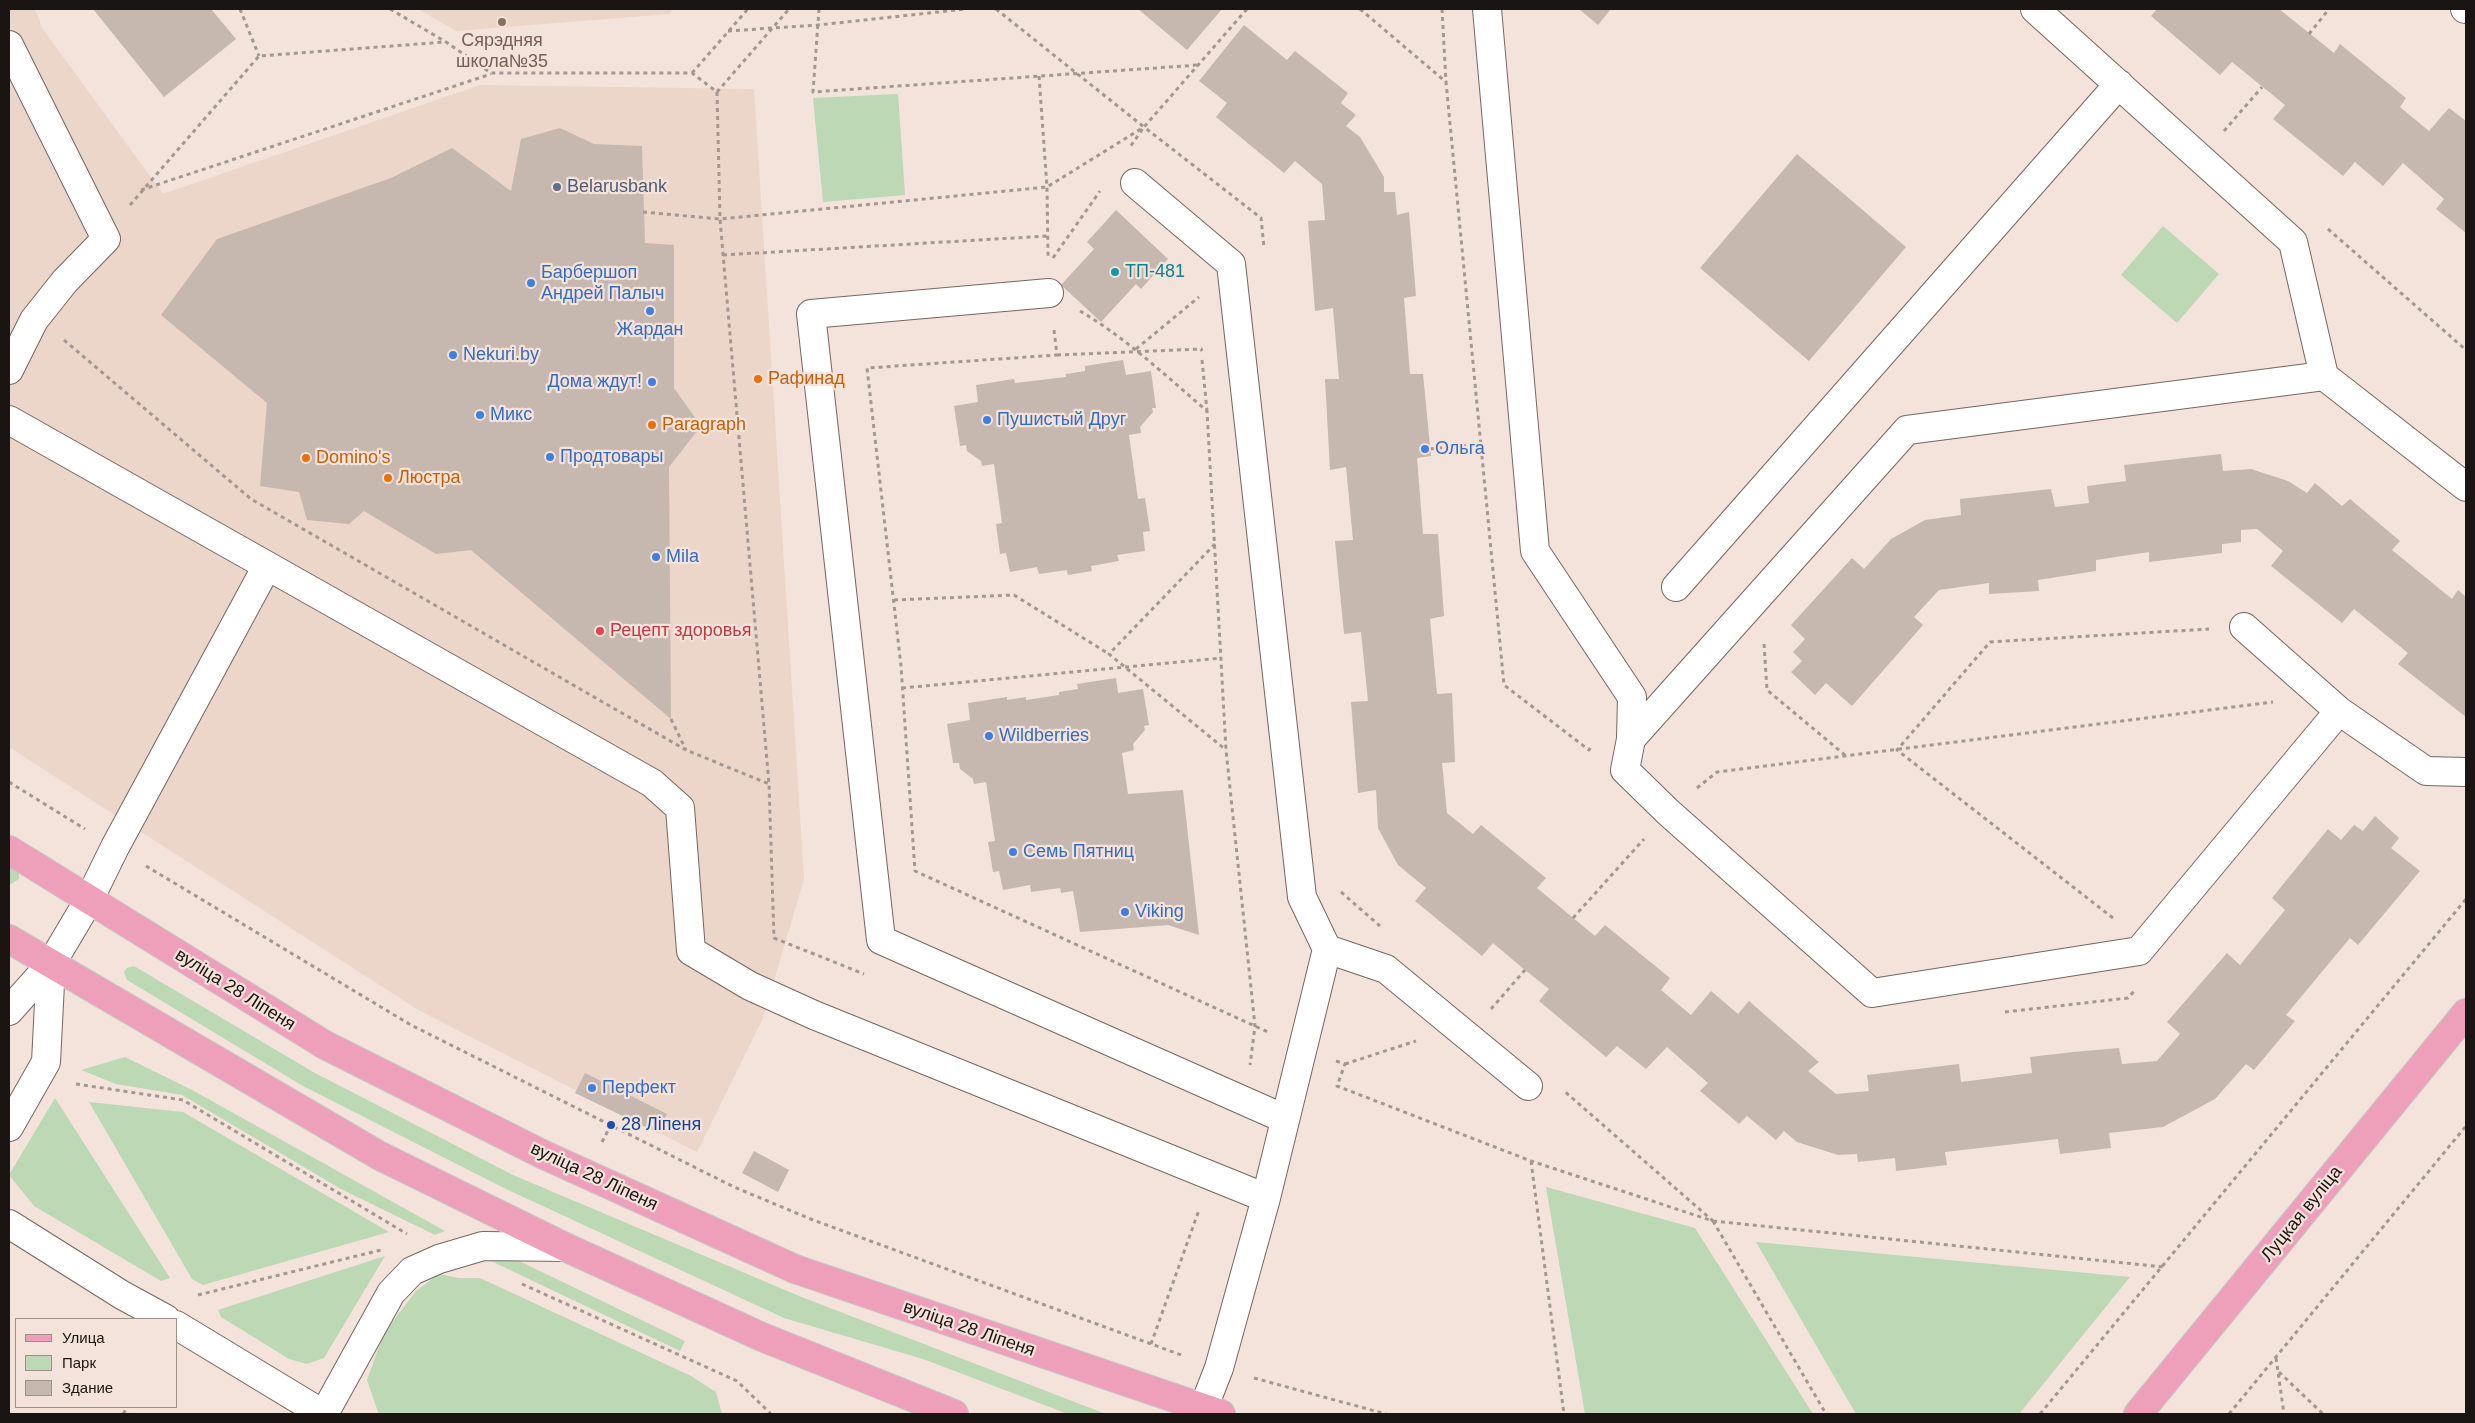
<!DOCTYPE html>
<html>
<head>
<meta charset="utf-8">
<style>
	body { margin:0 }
	#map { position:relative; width:2475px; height:1423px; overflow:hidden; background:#f3e3db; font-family:Helvetica,sans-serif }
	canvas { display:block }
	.frame { position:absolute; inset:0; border:10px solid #1a1412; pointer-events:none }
	.legend { position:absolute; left:15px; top:1318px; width:162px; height:90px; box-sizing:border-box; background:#f3e3db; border:1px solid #9c908b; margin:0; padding:6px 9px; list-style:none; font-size:15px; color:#1a1412 }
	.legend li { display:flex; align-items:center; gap:10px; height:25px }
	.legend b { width:25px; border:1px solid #9c908b }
</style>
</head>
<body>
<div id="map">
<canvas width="2475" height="1423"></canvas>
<div class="frame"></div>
<ul class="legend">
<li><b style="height:6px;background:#ee9fba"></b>Улица</li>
<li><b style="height:14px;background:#bcd8b4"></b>Парк</li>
<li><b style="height:14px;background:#c6b7af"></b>Здание</li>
</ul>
</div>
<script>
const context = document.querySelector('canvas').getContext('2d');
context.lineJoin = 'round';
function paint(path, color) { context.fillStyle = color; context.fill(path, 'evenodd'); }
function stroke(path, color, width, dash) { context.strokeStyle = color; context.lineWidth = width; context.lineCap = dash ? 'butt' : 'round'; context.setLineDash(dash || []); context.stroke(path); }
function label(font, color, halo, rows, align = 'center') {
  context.font = font + ' Helvetica,sans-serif'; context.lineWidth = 4.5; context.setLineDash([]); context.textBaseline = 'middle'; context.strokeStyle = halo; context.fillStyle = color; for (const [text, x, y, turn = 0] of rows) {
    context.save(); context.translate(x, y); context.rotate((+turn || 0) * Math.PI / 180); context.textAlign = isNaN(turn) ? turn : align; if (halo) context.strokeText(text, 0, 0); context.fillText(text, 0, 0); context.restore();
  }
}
const built = new Path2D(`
	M9,9h26l7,19 121,166 317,-109 274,4 50,790 -41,139 -66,134 -277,-141 -411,-264z
	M418,9h255l-4,5 -213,17z`);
const green = new Path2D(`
	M898,94l7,101 -82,7 -10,-104z
	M2163,226l56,48 -42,49 -56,-48z
	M9,864l10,6v9l-8,5 -2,-1z
	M134,966l179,106 200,103 291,123 302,116h-38l-145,-55 -139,-41 -280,-130 -201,-102 -176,-106 -3,-8 3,-4z
	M125,1057l67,33 253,141 -10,4 -94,-46 -159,-94 -66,-11 -35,-14z
	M55,1098l115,180 -9,3 -127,-75 -25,-31z
	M89,1102l94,10 206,120 -186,53 -11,-6z
	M1546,1187l149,41 118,186h-228z
	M1756,1242l374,35 -111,137h-163z
	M385,1256l-61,102 -17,6 -18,-5 -68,-42 -3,-7z
	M489,1260h28l168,81 -5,10z
	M439,1274l20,4h21l211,98 25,16 6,22h-341l-3,-2 -11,-32 17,-47 32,-42z`);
const building = new Path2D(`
	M93,9h118l25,30 -72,58z
	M1138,9h84l-35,41z
	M1579,9h32l-13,16z
	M2157,9h122l55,44 6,-9 66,54 -6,9 29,24 20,-23 17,13v112l-30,-24 8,-10 -41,-36 -20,23 -28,-24 -12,14 -70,-57 12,-14 -53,-43 -12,13 -69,-59z
	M1244,25l43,35 8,-9 53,42 -7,10 15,12 -10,11 14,11 24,40v15h11l2,23 12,-3 7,84 -12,2 6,76h13l8,82 -14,2 6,76h15l6,82 -14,3 7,75 15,-1 3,69 -13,1 5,50 26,21 8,-9 65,53 -9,10 58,48 10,-11 65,53 -9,12 30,25 20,-24 27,23 11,-13 70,61 -11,9 28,23 33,-3 -2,-16 92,-11 2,18 71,-9 -2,-16 43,-5 46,-4 3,16 35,-3 23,-27 -13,-12 60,-69 13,12 45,-55 -13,-12 56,-69 13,11 13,-15 9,6 12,-15 24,22 -8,10 29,23 -62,74 -8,-7 -64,77 9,6 -41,49 -8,-6 -31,35 -52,28 -54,6 2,15 -51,6 -2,-15 -113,13 2,13 -51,6 -1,-13 -37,4 -1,-8 -19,1 -41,-13 -13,-11 -8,9 -29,-24 -8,8 -39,-33 8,-8 -41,-36 -21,22 -29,-23 -11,11 -67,-56 10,-12 -24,-19 -32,-27 -11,13 -67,-55 11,-13 -28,-23 -20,-37 -2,-38 -18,3 -7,-91 17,-1 -7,-69 -17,2 -9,-93 18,-1 -7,-73 -16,3 -5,-91h14l-6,-71 -18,3 -7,-90 17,-1 -3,-36 -27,-23 -11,12 -68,-56 11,-14 -28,-22z
	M560,128l34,16 48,2 3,97 29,2v143l27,38 -32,41 2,252 -200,-169 -35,4 -72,-43 -15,13 -42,-4 -8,-28 -39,-6 7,-83 -106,-88 56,-76 174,-61 61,-30 59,43 10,-52z
	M1797,154l109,93 -97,114 -109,-93z
	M1116,210l52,49 -27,30 -5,-5 -35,38 -40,-37 33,-36 -7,-7z
	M1123,360l3,15 25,-4 5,37h-4l1,4 -13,15 1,6 -12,2 9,64 7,-1 5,33 -7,1 2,19 -28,4 2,6 -28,5 1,5 -24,4 -1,-5 -28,4 -2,-7 -27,5 -4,-19 -6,1 -4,-30 6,-1 -8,-59 -12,2 -1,-5 -14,-10 -1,-6 -6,1 -6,-40 24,-4 -2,-17 38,-6 1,4 51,-6v-3l19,-3v-5z
	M2221,454l2,17 28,-2 37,12 19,12 8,-10 27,23 8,-7 50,42 -8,9 60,49 6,-9 8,7v120l-68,-53 10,-11 -54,-44 -12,14 -71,-57 12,-15 -26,-22 -16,1v12l-19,2v9l-73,9v-10l-53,8v11l-58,9 1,11 -50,3v-11l-50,7 -25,27 9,8 -71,81 -26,-23 -11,12 -24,-23 11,-11 -9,-9 12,-13 -14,-14 61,-67 12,11 27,-30 34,-19 36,-5 -1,-16 91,-10 4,18 34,-4 -2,-17 39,-5 -2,-16z
	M1116,678l2,15 25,-4 6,36 -5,1 1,4 -12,14 1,6 -12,3 6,41 55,-4 16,145 -31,-10 -88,7 -7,-41 -12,2 -1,-5 -29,4 -1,-7 -27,5 -4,-19 -6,1 -5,-30 7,-1 -9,-59 -12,2 -1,-5 -13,-10 -1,-6h-6l-6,-39 23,-4 -2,-17 39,-6v3l19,-3v3l33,-5v-3l19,-3 -1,-5z
	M585,1073l82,41 -9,19 -83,-40z
	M754,1151l35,19 -11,22 -36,-19z`);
const path = new Path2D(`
	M240,9l19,47
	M390,9l56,33 45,31h201l25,19 3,127 49,565 5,154 90,36
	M819,9l-6,83 385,-27
	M996,9l148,118 -14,20
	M1247,9l-103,118 117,91 3,29
	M1360,9l86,73 58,603 85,65 2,-3
	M1442,9l4,73
	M728,31l90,-6 148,-16
	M2309,34l20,-25
	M692,73l56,-64
	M1039,76l8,111 1,69
	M717,92l72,-83
	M2224,131l38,-44
	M141,190l350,-116
	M130,205l129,-149 186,-14
	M643,212l77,7 327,-32 97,-60
	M2328,229l138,121
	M723,255l324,-19
	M1053,258l47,-67
	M1080,311c46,27 86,65 127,100l19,339 29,276 -5,39
	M1054,330l3,25 -190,13 34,298 14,205 353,161
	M64,340l187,159 435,251 83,34
	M1136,349l63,-52
	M1057,355l144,-6 1,2
	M1202,360l5,51
	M1430,449l50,-5
	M1215,544l-106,110 117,96
	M894,600l120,-5 95,59
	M1764,644l3,46 79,66
	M902,688l320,-30
	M671,719l15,31
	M9,782l76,47
	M1697,788l20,-16 556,-70
	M146,866l265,159 323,162 79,33 371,136
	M1341,892l39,34
	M1573,918l71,-79
	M2113,918l-216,-168 93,-108 219,-13
	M1491,1009l34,-39
	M2005,1012l123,-14 8,-9
	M1336,1061l9,3 -8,22 194,75 182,60 -150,-131
	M1345,1064l71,-23
	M76,1084l107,16 224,134
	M602,1142l9,-17
	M1531,1161l33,253
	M1713,1221l451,46
	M1713,1221l113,193
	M522,1284l215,97 34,33
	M198,1295l183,-45
	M1151,1344l48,-134
	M2276,1358l8,56
	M2279,1372l44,42
	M1254,1378l132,36
	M123,1414l5,-7
	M2040,1414l426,-515
	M2229,1414l237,-288`);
const minor = new Path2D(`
	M1487,9l48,542 97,146 -1,42
	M2035,9l258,233 31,134 142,111
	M2465,9h1
	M9,45l97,194 -41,42 -31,39 -25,50
	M1135,183l96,81 71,633 25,52 -61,249 -47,170 -16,41
	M1049,293l-238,21 70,626 404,179
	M2324,376l-417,54 -276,309 -6,31 43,42 204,181 267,-42 200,-240 87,60 40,1
	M9,420l643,363 28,25 11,143 59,35 64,29 452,183
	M1676,587l443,-503
	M2244,627l95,84
	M1327,949l59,20 142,117
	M9,1011l42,-47 38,-64 26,-53 152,-281
	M9,1127l37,-65 5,-98
	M9,1224l113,71 44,24
	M176,1325l147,89
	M324,1414l67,-121 21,-22 27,-12 44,-13 82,1`);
const major = new Path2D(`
	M9,850l316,195 217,109 253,115 426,145
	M9,939l371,217 185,91 197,90 192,77
	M2138,1414l328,-401`);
const markers = [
	[502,22,5,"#8d6e63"],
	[557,187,5,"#5c6f8a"],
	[1115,272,5,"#0f9aa8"],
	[531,283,5,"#3f7fe0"],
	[650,311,5,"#3f7fe0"],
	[453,355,5,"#3f7fe0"],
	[758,379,5,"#e8710a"],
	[652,382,5,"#3f7fe0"],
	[480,415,5,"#3f7fe0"],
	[987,420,5,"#3f7fe0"],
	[652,425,5,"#e8710a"],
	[1425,449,5,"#3f7fe0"],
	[550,457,5,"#3f7fe0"],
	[306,458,5,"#e8710a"],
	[388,478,5,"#e8710a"],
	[656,557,5,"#3f7fe0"],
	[600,631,5,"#e0444e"],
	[989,736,5,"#3f7fe0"],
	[1013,852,5,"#3f7fe0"],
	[1125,912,5,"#3f7fe0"],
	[592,1088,5,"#3f7fe0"],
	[611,1125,5,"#1a4fb4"]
];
const educationNames = [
	["Сярэдняя",502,41],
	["школа№35",502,62]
];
const serviceNames = [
	["Belarusbank",567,187]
];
const cultureNames = [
	["ТП-481",1125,272]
];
const shopNames = [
	["Барбершоп",541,273],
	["Андрей Палыч",541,294],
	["Жардан",650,330,"center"],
	["Nekuri.by",463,355],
	["Дома ждут!",642,382,"right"],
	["Микс",490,415],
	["Пушистый Друг",997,420],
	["Ольга",1435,449],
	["Продтовары",560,457],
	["Mila",666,557],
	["Wildberries",999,736],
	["Семь Пятниц",1023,852],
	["Viking",1135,912],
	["Перфект",602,1088]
];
const foodNames = [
	["Рафинад",768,379],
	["Paragraph",662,425],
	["Domino's",316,458],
	["Люстра",398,478]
];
const healthNames = [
	["Рецепт здоровья",610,631]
];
const streetNames = [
	["вуліца 28 Ліпеня",235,990,32],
	["вуліца 28 Ліпеня",594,1177,25],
	["Луцкая вуліца",2302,1214,-51],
	["вуліца 28 Ліпеня",969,1329,19]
];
const transitNames = [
	["28 Ліпеня",621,1125]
];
paint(built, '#ecd5c9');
paint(green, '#bcd8b4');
paint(building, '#c6b7af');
stroke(minor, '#756760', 30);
stroke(major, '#c8c7c6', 30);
stroke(path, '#a49792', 3, [4, 4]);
stroke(minor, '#fff', 28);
stroke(major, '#ee9fba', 28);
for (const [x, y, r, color] of markers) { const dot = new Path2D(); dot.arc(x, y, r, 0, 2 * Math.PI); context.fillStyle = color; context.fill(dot); stroke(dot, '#f3e3db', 2); }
label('18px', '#785e54', '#f3e3db', educationNames);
label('18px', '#4e5e75', '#f3e3db', serviceNames, 'left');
label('18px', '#0d838f', '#f3e3db', cultureNames, 'left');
label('18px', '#366cbe', '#f3e3db', shopNames, 'left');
label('18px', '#c56008', '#f3e3db', foodNames, 'left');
label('18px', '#be3a42', '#f3e3db', healthNames, 'left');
label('18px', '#1a1412', '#f3e3db', streetNames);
label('18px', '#164399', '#f3e3db', transitNames, 'left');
</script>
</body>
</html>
